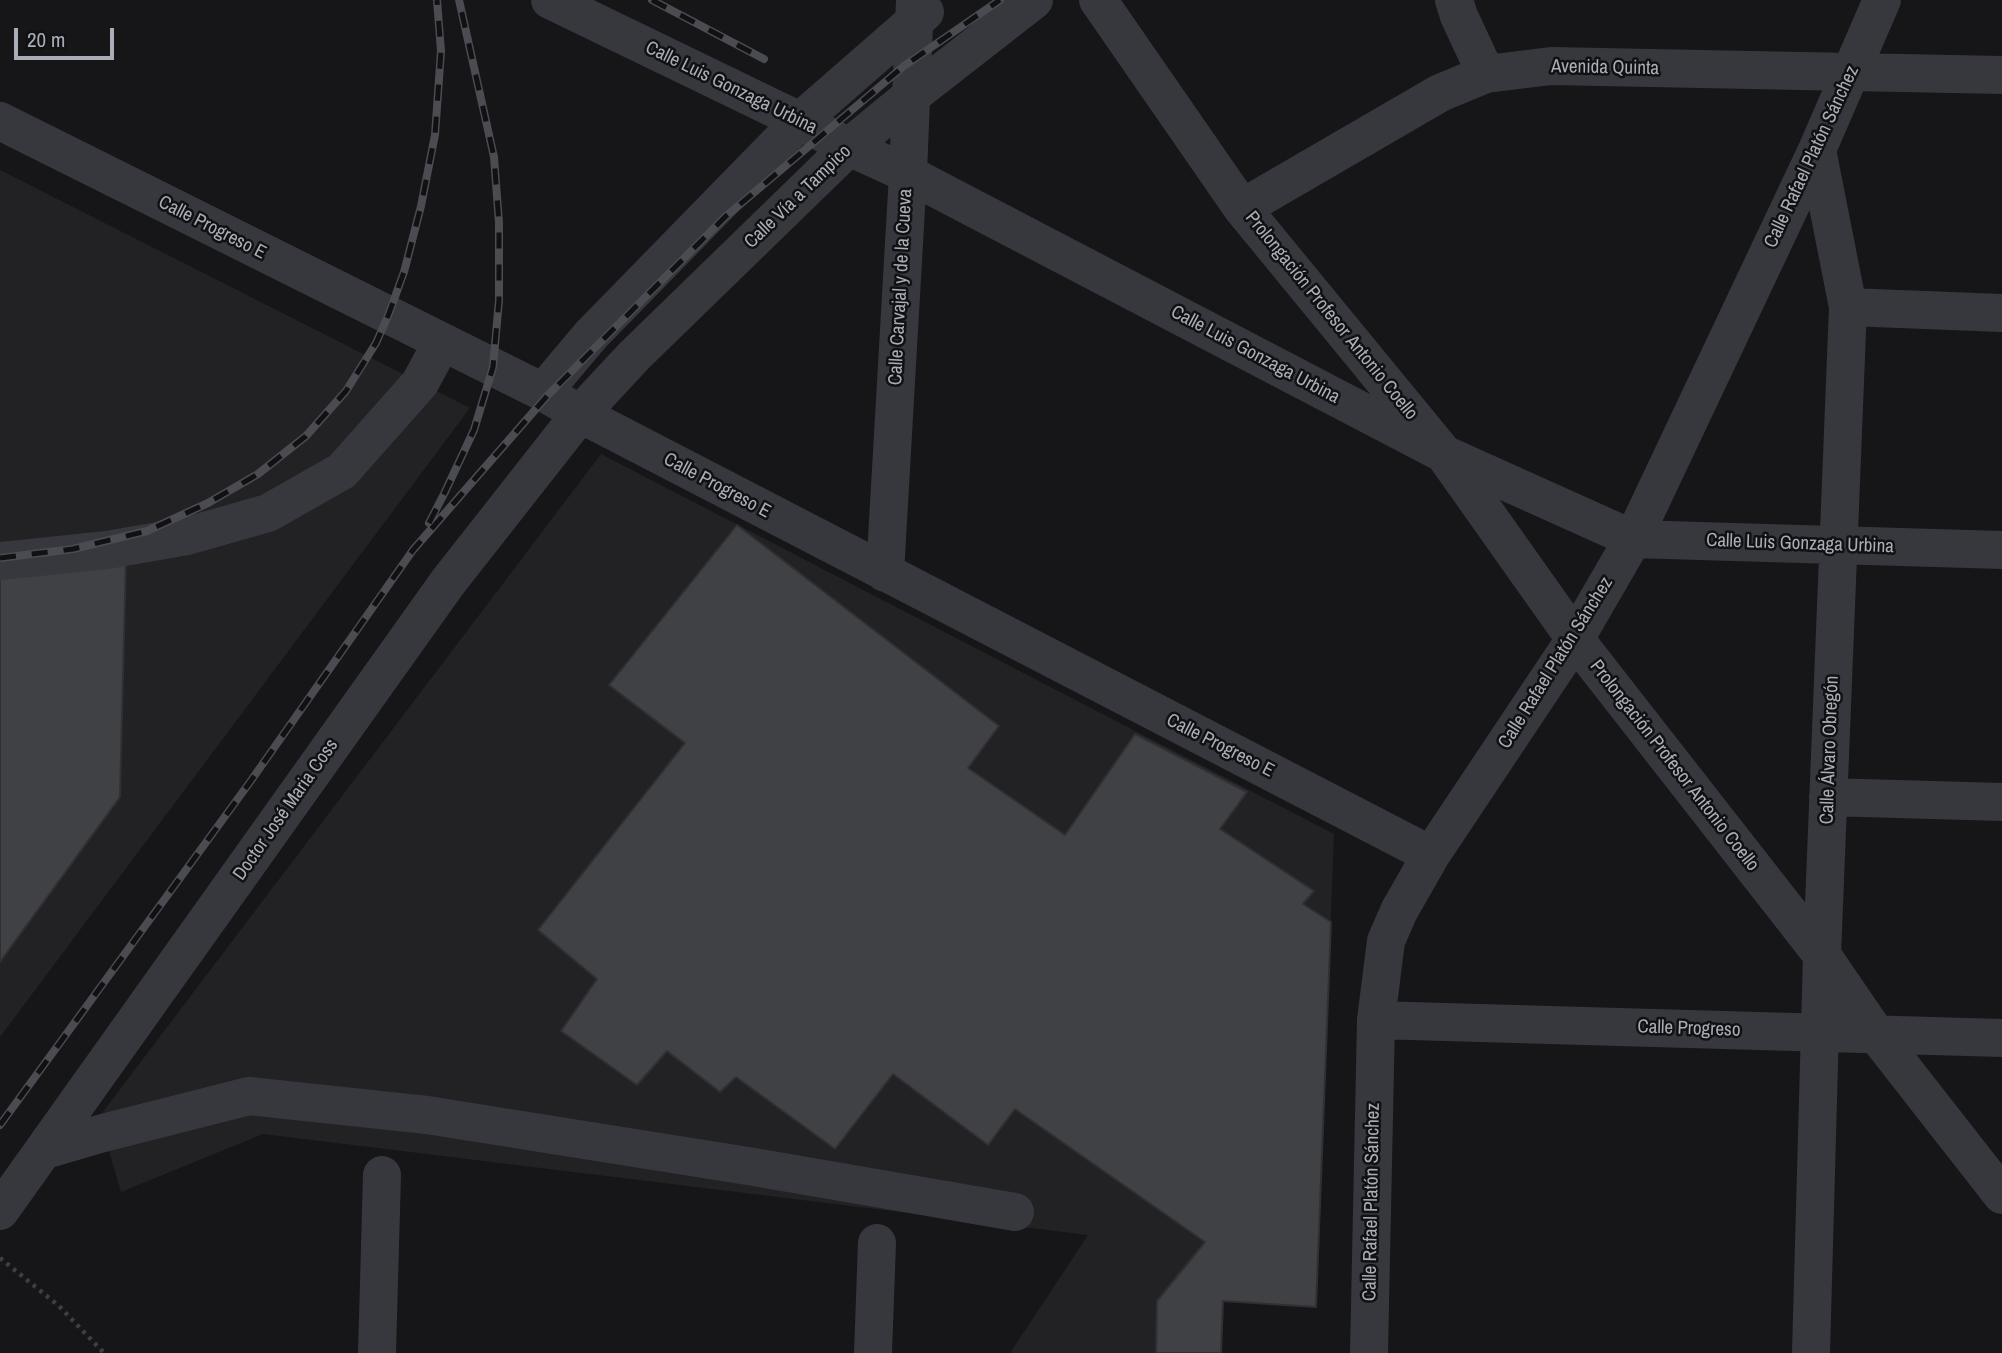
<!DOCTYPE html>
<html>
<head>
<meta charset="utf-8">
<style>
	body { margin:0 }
	#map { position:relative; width:2002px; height:1353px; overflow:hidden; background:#161618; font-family:"Archivo Narrow",sans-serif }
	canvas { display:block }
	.scale { position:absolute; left:14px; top:28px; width:100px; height:32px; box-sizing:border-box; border:4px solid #a8adb8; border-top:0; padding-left:9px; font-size:21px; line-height:24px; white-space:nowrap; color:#a8adb8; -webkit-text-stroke:5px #111113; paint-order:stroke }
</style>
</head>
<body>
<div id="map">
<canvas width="2002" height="1353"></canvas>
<div class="scale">20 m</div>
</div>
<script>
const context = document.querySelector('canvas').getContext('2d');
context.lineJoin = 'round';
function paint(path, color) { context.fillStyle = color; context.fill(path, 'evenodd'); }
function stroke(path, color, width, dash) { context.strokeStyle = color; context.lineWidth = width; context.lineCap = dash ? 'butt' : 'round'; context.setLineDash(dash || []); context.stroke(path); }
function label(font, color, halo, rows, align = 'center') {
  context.font = font + ' "Archivo Narrow",sans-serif'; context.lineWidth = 5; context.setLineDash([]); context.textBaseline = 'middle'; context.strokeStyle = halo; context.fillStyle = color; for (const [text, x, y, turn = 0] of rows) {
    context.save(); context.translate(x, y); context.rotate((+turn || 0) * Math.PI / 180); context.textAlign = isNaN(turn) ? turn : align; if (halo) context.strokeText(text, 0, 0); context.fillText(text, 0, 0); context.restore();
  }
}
const built = new Path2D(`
	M0,170l470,238 -470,629z
	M601,454l733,380 -18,473 -93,-6 -2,52h-211l78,-118 -825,-101 -142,58 -22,-75z`);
const building = new Path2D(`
	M737,525l262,201 -31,42 97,67 70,-101 112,58 -27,37 94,62 -11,13 28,18 -15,385 -93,-6 -2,52h-65l1,-52 48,-59 -190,-133 -27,36 -95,-71 -58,75 -99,-72 -16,15 -53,-41 -30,34 -76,-54 36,-52 -59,-49 147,-187 -76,-58z
	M126,556l-6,241 -120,165v-393z`);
const path = new Path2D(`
	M0,1258l59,48 45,47`);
const minor = new Path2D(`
	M550,0l250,121 49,26 59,27 536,280 189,85 369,11
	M1098,0l144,208 202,246 131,185 247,316 54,79 126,161
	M1454,0l5,16 27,58
	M0,121l543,271 37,22 851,441
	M1242,208l198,-115 46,-19 65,-8 451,9
	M1848,307l154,6
	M543,392l48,-57 209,-214 125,-109
	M0,561l107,-11 80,-14 81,-23 74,-42 78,-88 22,-41
	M885,573l23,-399 7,-174
	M1828,797l174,5
	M1376,1020l626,18
	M45,1150l58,-17 146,-37 178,19 327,52 261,45
	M0,1211l448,-629 132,-168 54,-58 215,-209 62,-51 123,-96
	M377,1353l5,-178
	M873,1353l4,-110
	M1369,1353l7,-333 10,-79 13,-30 32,-56 144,-216 58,-100 184,-389 65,-150
	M1811,1353l11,-398 26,-648 -31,-157`);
const rail = new Path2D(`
	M652,0l112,59
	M429,523l15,-29 30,-64 19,-63 6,-67v-77l-5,-66 -35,-157
	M0,558l73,-9 74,-18 61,-28 50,-29 48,-38 40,-45 30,-48 12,-27 16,-44 17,-66 14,-71 6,-84 -4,-51
	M0,1125l250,-343 163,-232 135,-155 177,-178 179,-151 96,-66`);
const streetNames = [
	["Avenida Quinta",1605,68,1],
	["Calle Luis Gonzaga Urbina",731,88,26],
	["Calle Rafael Platón Sánchez",1812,157,-65],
	["Calle Vía a Tampico",798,197,-44],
	["Calle Progreso E",212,228,27],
	["Calle Carvajal y de la Cueva",901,287,-87],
	["Prolongación Profesor Antonio Coello",1331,316,51],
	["Calle Luis Gonzaga Urbina",1255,355,28],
	["Calle Progreso E",717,486,28],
	["Calle Luis Gonzaga Urbina",1800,544,2],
	["Calle Rafael Platón Sánchez",1556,663,-58],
	["Calle Progreso E",1220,746,27],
	["Calle Álvaro Obregón",1830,750,-88],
	["Prolongación Profesor Antonio Coello",1674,766,52],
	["Doctor José Maria Coss",286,810,-55],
	["Calle Progreso",1689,1029,2],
	["Calle Rafael Platón Sánchez",1372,1202,-89]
];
paint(built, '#222225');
paint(building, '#404145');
stroke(building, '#303034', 2);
stroke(path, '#3d3f44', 4.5, [3.5, 5]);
stroke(minor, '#37383d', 38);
stroke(rail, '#4a4c52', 8);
stroke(rail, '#111113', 5, [16]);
label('19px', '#a8adb8', '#111113', streetNames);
</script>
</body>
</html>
